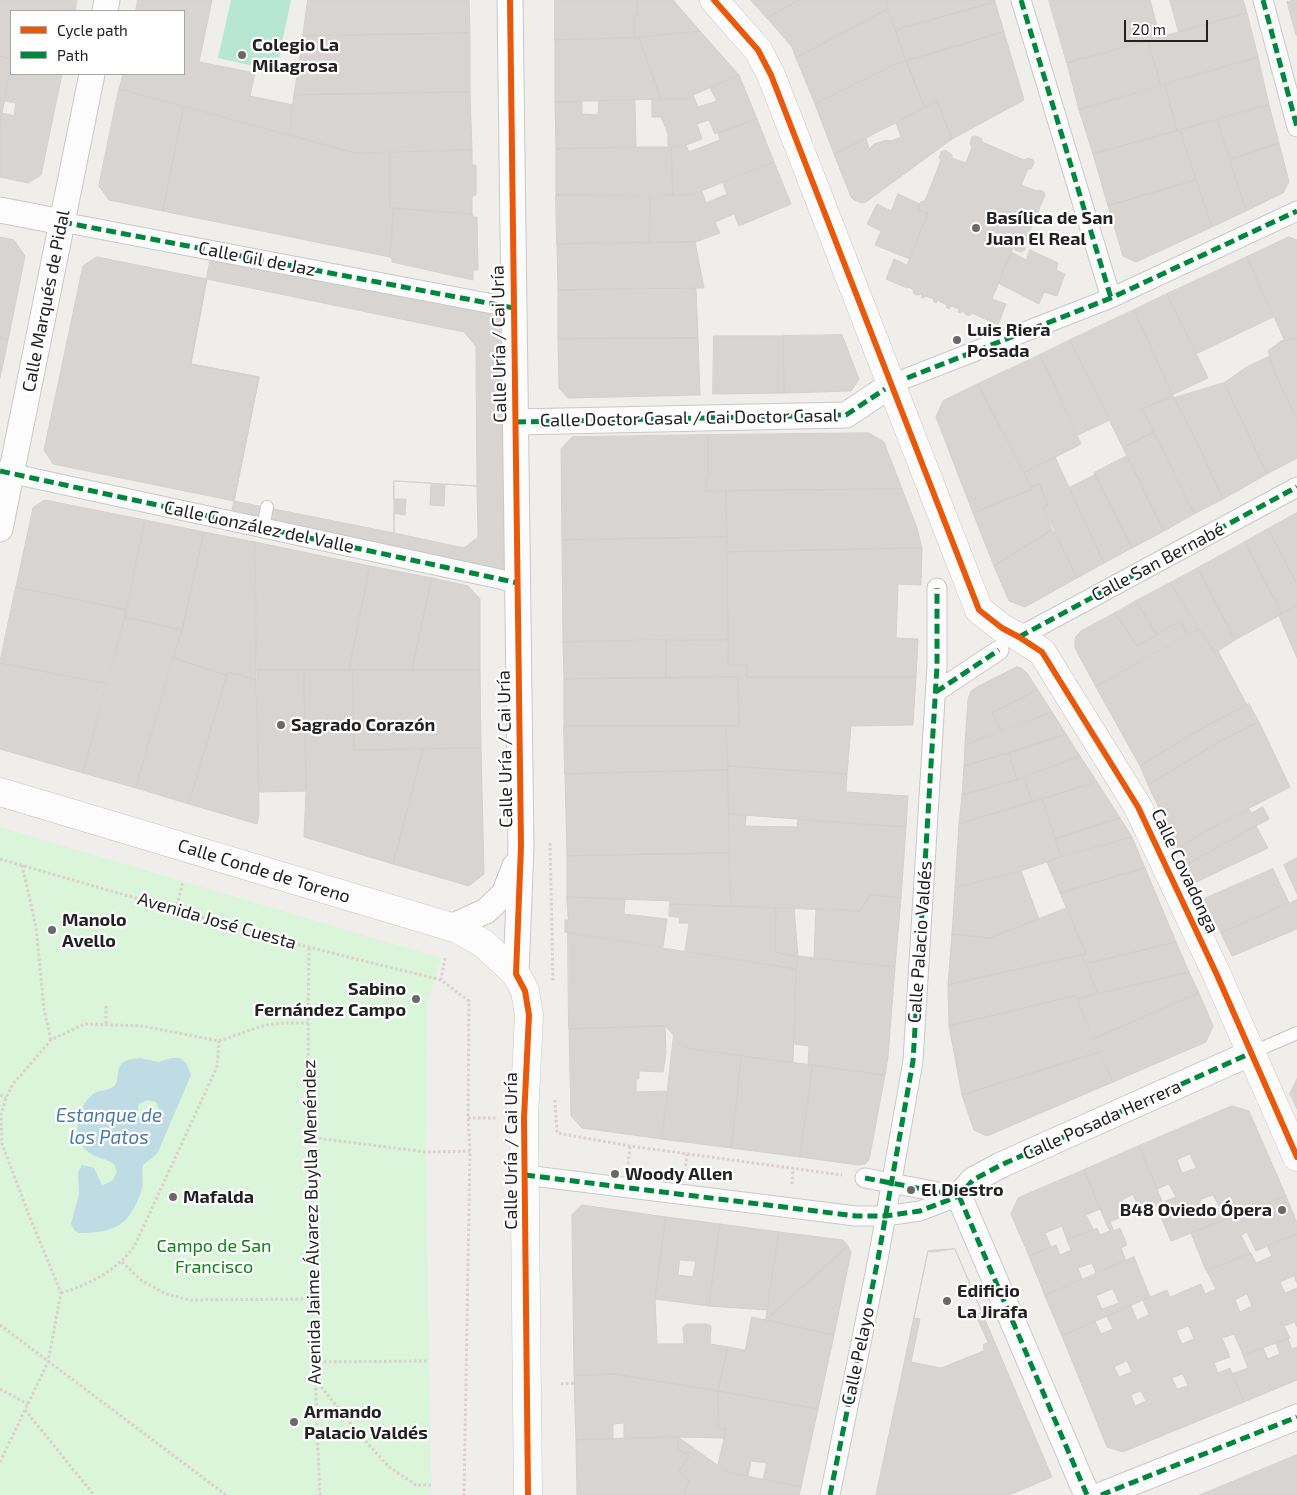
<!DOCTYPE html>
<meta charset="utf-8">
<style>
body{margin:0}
#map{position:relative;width:1297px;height:1495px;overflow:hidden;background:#f0eeeb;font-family:"Exo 2",sans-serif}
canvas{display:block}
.legend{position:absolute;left:10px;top:10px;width:175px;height:65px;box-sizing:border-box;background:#fff;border:1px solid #a7a7a7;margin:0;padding:6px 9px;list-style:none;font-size:15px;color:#222}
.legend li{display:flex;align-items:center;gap:10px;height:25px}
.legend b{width:25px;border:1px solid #a7a7a7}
.scale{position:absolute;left:1124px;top:20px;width:84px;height:22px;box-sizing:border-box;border:2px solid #222;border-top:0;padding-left:6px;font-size:15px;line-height:18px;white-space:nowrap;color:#222;-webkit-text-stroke:4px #fff;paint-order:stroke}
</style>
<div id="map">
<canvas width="1297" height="1495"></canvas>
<ul class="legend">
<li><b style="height:6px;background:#e8590c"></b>Cycle path</li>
<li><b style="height:6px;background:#00873e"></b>Path</li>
</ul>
<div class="scale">20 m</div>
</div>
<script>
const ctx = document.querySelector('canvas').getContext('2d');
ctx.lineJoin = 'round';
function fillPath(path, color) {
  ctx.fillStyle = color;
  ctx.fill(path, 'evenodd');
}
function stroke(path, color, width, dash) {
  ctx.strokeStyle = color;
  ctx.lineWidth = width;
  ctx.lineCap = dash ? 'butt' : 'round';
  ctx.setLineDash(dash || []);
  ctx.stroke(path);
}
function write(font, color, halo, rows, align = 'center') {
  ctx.font = font + ' "Exo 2",sans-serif';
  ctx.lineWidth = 4.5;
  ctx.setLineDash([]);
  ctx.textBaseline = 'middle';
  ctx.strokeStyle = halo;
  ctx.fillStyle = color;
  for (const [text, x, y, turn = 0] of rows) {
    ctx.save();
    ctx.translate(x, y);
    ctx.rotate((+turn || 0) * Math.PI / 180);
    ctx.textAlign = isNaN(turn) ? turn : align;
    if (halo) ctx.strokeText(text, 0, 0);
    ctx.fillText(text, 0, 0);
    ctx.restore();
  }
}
fillPath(new Path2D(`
 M0 827 441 958 427 1005 426 1152 431 1495H0Z`), '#daf5da');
fillPath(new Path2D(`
 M231 0H291L276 71 218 58Z`), '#b7e6d2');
fillPath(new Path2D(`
 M140 1058 158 1062 171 1058H180L186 1063 191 1075 158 1152 153 1157 143 1165C141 1173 144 1181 142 1189 130 1225 116 1233 79 1233L75 1231 71 1224 79 1194 78 1172 82 1165 94 1168 102 1185 112 1181 117 1172 114 1164C106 1158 94 1158 87 1151 71 1137 77 1108 92 1095 98 1089 106 1092 113 1087 122 1081 113 1068 125 1061 129 1059 135 1059 140 1058ZM147 1100 156 1102 160 1111 157 1119 149 1123 141 1121 137 1113 139 1104Z`), '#bfdbe3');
const building = new Path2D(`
 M0 0H77L75 11H11V59L0 56Z
 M138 0H212L199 62 255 73 250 96 293 105 289 135 119 89 123 74H184V11H136Z
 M308 0H469L470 33 303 36Z
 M555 0H637V15H634V38L555 40Z
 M637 0H673L700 31 634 38V15H637Z
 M751 0H799L767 18Z
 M799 0H886L888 9 796 58 792 47 767 18Z
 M886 0H995V2L902 28 896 32Z
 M1049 0H1150L1160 38 1067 63Z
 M1170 0H1243L1247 13 1179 32Z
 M1297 0V35H1296L1287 2Z
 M995 2 1004 32 906 61 896 32 902 28Z
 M888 9 906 61 898 63 815 104 796 58Z
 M1247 13 1258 57 1161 86 1148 41Z
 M700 31 739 75 684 99H661L639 38Z
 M1004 32 1024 100 952 139 937 101 925 108 906 61Z
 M470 33V92L294 95 303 36Z
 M639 38 661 99 555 102V40Z
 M1148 41 1161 86 1079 110 1067 63Z
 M0 56 11 59V67L0 124Z
 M1258 57 1269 105 1177 131 1165 84Z
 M906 61 925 108 834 154 815 104 898 63Z
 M10 73 22 76 23 74H62L41 175 28 183 0 177V124L2 113 14 116 16 103 5 101Z
 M739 75 757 119 715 134 709 120 697 124 702 139 681 147 668 146V134L661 117H652V100L684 99 693 95 698 107 717 101 710 88Z
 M1165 84 1177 131 1093 154 1079 110Z
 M119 89 184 106 163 211 109 200 99 186Z
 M470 92 472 150 355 153 289 135 294 95Z
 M635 100 636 147 556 149 555 102H582V114L598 115 599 101Z
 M937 101 952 139 866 202 862 203 854 200 851 197 834 154 866 138 869 149 874 144 886 140 891 141 901 137 896 123Z
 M1269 105 1279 143 1230 160 1217 119Z
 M184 106 355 153H390V208H394L390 257 163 211Z
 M757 119 774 162 691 195H673L671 147 686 145 689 152 720 140 718 133Z
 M1217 120 1246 211 1212 227 1180 130Z
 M1180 130 1196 180 1108 206 1093 154Z
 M976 136 982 139V142L1024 160 1028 158 1033 160 1034 163 1031 169H1028L1021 185 1037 191 1039 190 1044 192 1045 195 1025 243V250L1021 252 1015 250 1014 245 992 299 1006 304 998 325 972 313 969 316 965 314 963 311 961 313 958 312 959 309 951 306 949 309 946 307 947 305 937 300 936 303 933 301 934 299 925 296 924 298 921 297 922 294 918 295 914 294 913 289 908 287 907 288 886 279 894 259 907 265 928 212 926 213 920 211 918 208 921 202 925 201 941 160 939 158 941 152 945 150 952 155V158L966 163 972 147 970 144 972 137Z
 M1279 143 1289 182 1283 193 1246 211 1230 160Z
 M636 147H671L673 195H556V149Z
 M472 150V165H476V195L472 196V214L390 208V153Z
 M774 162 791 204 739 226 734 214 715 222 720 233 695 242 649 243 650 196 691 195 702 191 706 203 727 194 723 183Z
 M1196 180 1212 227 1136 262 1123 256 1108 206Z
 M898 194 920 204 918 208 920 211 926 213 928 212 910 259 875 245 881 231 867 224 877 204 891 211Z
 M556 195 650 196 649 243 557 244Z
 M394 208 472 214 473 217H477L478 270H473V280L392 262V258L390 257Z
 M0 237 14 240 25 256 8 340 0 338Z
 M1289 237 1297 240V338L1285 341 1247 257Z
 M695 242 704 288 558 290 557 244Z
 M1030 250 1058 263 1056 270 1065 274 1057 296 1044 292 1039 304 998 283 1011 252 1026 260Z
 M212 251 514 308 518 583 230 520 259 377 191 364Z
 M97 257 207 279 191 364 259 377 234 501 53 464 44 450 83 266Z
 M1247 257 1273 317 1196 354 1167 294Z
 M207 279 464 332 476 346 477 486 394 481V533L234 501 259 377 191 364Z
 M696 289 698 338 558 339V290Z
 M1167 294 1208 378 1172 395 1134 310Z
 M1134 310 1173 396 1142 409 1154 432 1123 448 1070 340Z
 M842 335 859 379 851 391 784 393 783 336Z
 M714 336H783L784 393 713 394Z
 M0 338 8 340 0 378Z
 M698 338 700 395 568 398 559 388 558 339Z
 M1297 338V419L1277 378 1268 351 1281 341Z
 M1070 340 1110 420 1078 435 1040 355Z
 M1040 355 1081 444 1024 473 978 384Z
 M1270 356 1277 378 1297 419V458L1267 474 1224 383 1245 368Z
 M1224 383 1267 474 1223 499 1195 438 1174 398Z
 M978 384 1032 489 973 513 936 417 943 401Z
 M1173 396 1195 438 1223 499 1194 514 1142 409Z
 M1154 432 1194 514 1164 531 1123 448Z
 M869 433 884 442 902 489 706 491V478H708V435Z
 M708 435V478H706V491H726L727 537 562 540 561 449 572 437Z
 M1127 456 1164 531 1132 548 1094 473Z
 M1055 457 1104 563 1077 578 1043 507 1048 505 1040 484 1031 487 1024 473Z
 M1095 475 1132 548 1104 563 1069 488Z
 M394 481 431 483 430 505 444 506 445 484 477 486 478 537 464 548 394 533V513L405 515 406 499H394Z
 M1040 484 1048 505 1043 507 1052 530 994 566 973 513 1032 489 1031 487Z
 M902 489 917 528 922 548 727 552 726 491Z
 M45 500 145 520 127 610 16 587 33 508Z
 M1297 513V584L1268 529Z
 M145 520 204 532 182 630 125 617Z
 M1268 529 1297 584V605L1282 614 1245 542Z
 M1052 530 1057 536 1077 578 1025 607 1009 601 994 566Z
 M204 532 255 542 257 680 228 672 227 675 173 658 182 630Z
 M727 537 728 640 563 642 562 540Z
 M255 542 370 566 349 670H256Z
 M1245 542 1282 614 1235 640 1198 568Z
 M922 548 921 585 898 584 897 613 896 638 918 639 916 677H747V665H728L727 552Z
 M370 566 432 578 412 670H349Z
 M1198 568 1235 640 1215 653 1170 583Z
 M432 578 468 586 480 599V670H412Z
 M1170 583 1199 629 1187 635 1180 621 1157 635 1136 601Z
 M16 587 127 610 108 684 0 663Z
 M1136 601 1157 635 1137 646 1115 613Z
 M1297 605V658L1279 616Z
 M1115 613 1137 646 1180 621 1187 635 1096 687 1075 648V638L1081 631Z
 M125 617 182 630 136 788 83 773Z
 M1199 629 1215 653 1218 651 1247 705 1195 732 1140 766 1096 687Z
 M666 640V678L564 679 563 642Z
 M666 640H728V665H747V677H916L913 725 851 726 847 774 728 766 726 726H739L738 677 666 678Z
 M173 658 227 675 189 804 136 788Z
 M0 663 108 684 83 773 0 749Z
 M1017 667 1021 668 1027 673 1038 690 992 713 1002 732 965 745 968 699 971 691 977 687Z
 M256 670H304L306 791 259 792Z
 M304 670H353L354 750 423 749 393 864 304 837 306 791Z
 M353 670H480L481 748 354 750Z
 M228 672 257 680 259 814 257 824 189 804Z
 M738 677 739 726H564V679Z
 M1038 690 1052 712 1002 732 992 713Z
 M1249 704 1259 722 1222 740 1148 785 1140 766 1195 732Z
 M1052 712 1066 734 1009 753 964 766 965 745Z
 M1259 722 1290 787 1213 827 1178 848 1148 785 1222 740Z
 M564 726H726L728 770 565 774Z
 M1066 734 1080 756 1017 780 1009 753Z
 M481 748 484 874 469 886 393 864 423 749Z
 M1009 753 1017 780 962 795 964 766Z
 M1080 756 1097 782 1032 802 1024 778Z
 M728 766 847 774 846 792 908 796 906 827 729 814Z
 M728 770 729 853 567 856 565 774Z
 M1024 778 1032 802 959 824 962 795Z
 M1097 782 1120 818 1055 839 1042 799Z
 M1042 799 1061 857 1015 873 955 888 959 824Z
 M1263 807 1269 819 1186 865 1178 848 1213 827 1249 809 1251 813Z
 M729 814 746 816 745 826 797 827 798 820 906 827 901 898 871 895 859 911 731 906Z
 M1120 818 1132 837 1061 857 1055 839Z
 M1256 826 1268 848 1194 883 1186 865Z
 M1132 837 1145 868 1060 893 1047 862Z
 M729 853 731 906 670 904V901L567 897V856Z
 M1297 858V894L1284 865Z
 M1145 868 1176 942 1086 964 1082 955 1086 954 1060 893Z
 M1273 869 1289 903 1221 933 1204 899Z
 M1021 871 1039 919 989 938 952 934 955 888Z
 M871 895 901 898 895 967 814 958 816 908 859 911Z
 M567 897 625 899 624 914 667 919 663 947 565 932V920H568Z
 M1297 900V929L1232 956 1221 933Z
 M670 904 776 908 775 952 798 957 796 969 685 951 689 923H679L680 918 669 916Z
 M776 908H794L798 957 775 952Z
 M1067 908 1086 954 948 985 952 934 989 938Z
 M568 933 796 969 793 1063 686 1048 665 1026 569 1029Z
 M1176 942 1189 972 1098 994 1086 964Z
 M1082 955 1098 994 1077 999 1075 996 949 1026 948 985Z
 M798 956 895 967 888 1057 885 1075 808 1065 809 1046 794 1044 796 969Z
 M1189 972 1199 993 1093 1039 1077 999Z
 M1199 993 1213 1026 1206 1042 1113 1082 1093 1039Z
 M1075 996 1100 1052 962 1095 949 1026Z
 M665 1026 666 1052 663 1072 639 1071V1079H636V1092L668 1091 662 1139 582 1128 571 1116 569 1029Z
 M674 1034 686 1048 742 1056 731 1148 662 1139Z
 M1100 1052 1113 1082 987 1136 974 1130 962 1095Z
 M742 1056 813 1065 800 1157 731 1148Z
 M813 1065 885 1075 869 1160 865 1164 858 1165 800 1157Z
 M1297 1079V1109L1290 1094Z
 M1232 1106 1249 1111 1286 1196 1171 1241 1156 1205 1176 1197 1169 1184 1157 1189 1139 1146ZM1190 1154 1196 1168 1182 1173 1177 1160ZM1213 1195 1220 1208 1206 1214 1200 1200Z
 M1139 1146 1162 1201 1139 1210 1133 1194 1122 1200 1129 1214 1106 1223 1084 1170Z
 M1084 1170 1100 1209 1086 1215 1093 1229 1067 1240 1062 1226 1045 1233 1051 1247 1029 1256 1011 1214 1018 1198Z
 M1286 1196 1297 1223V1234L1256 1251 1247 1232 1241 1235 1250 1253 1206 1271 1191 1233Z
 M582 1205 666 1217 655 1299 657 1344H684L683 1327 687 1324H707L711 1326 710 1344 728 1347 718 1391 615 1374 574 1376 572 1215Z
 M666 1217 720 1224 709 1306 655 1299ZM680 1260 696 1261 693 1277 678 1275Z
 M1110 1222 1114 1231 1120 1228 1127 1245 1121 1248 1126 1261 1096 1273 1092 1263 1078 1268 1082 1279 1045 1296 1029 1256 1056 1245 1060 1255 1071 1250 1067 1240 1097 1228 1100 1235 1110 1231 1106 1223Z
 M720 1224 779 1232 767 1310 709 1306Z
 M779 1232 843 1240 848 1246 766 1320Z
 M1297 1234V1283L1294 1276 1280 1282 1285 1293 1297 1288V1327L1295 1322 1284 1326 1290 1338 1243 1355 1234 1334 1222 1338 1230 1357 1214 1363 1218 1373 1230 1368 1244 1402 1123 1452 1107 1447 1062 1336 1095 1321 1101 1334 1113 1329 1107 1316 1131 1306 1137 1320 1149 1315 1143 1300 1167 1290 1170 1297 1201 1284 1205 1294 1216 1289 1207 1271 1251 1253 1256 1263 1272 1256 1267 1246ZM1247 1294 1252 1306 1240 1312 1235 1300ZM1189 1326 1194 1339 1182 1344 1176 1331ZM1127 1361 1132 1372 1119 1377 1114 1367ZM1183 1374 1188 1386 1177 1389 1172 1378ZM1141 1391 1146 1401 1135 1406 1131 1395Z
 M848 1246 851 1252 834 1335 766 1320Z
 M955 1249 1052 1477 1009 1495H876L928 1251 932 1252Z
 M955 1249 982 1312 976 1316 988 1342 983 1345 984 1351 941 1368 911 1362 920 1319 914 1318 928 1251Z
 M1134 1257 1150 1297 1062 1336 1045 1296ZM1113 1289 1119 1303 1102 1309 1096 1296Z
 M752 1317 834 1335 818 1409 718 1391 728 1347 745 1350Z
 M1288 1339 1292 1349 1297 1347V1380L1244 1402 1232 1374 1248 1368 1243 1355 1263 1348 1268 1359 1280 1354 1276 1343Z
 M615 1374 718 1391 719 1428 726 1429 724 1438 678 1437 624 1439V1423L613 1424V1439L576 1440 574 1376Z
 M718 1391 818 1409 801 1487 763 1479 767 1463 751 1461 748 1476 727 1472 718 1465 726 1429 719 1428Z
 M678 1437 727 1472 801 1487 799 1495H684L689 1480 679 1471 689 1456 678 1449Z
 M678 1437V1449L689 1456 679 1471 689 1480 684 1495H577L576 1440Z
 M1297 1455V1495H1200Z`);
fillPath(building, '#d7d4d2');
stroke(building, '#d3d0cc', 1);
const service = new Path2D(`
 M263 528 267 507
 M1251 1053 1297 1033`);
const pedestrian = new Path2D(`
 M1021 0 1111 298
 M1263 0 1297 127
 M62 222 514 308
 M907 378 1111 298 1297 211
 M0 471 518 583
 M1019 637 1297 487
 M936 692 999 650
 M525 1175 856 1216H885L920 1211 959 1196
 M865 1178 959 1196
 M830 1495 878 1259 913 1061 937 666V588`);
const minor = new Path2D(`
 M510 0 521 846 516 974
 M105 11 107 0
 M0 210 62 222
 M516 422 846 415 885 389
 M0 529 92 74
 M451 927 486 911 504 894 515 866
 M1087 1495 959 1196 973 1180 1001 1165 1251 1053
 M1101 1495 1297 1417`);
const tertiary = new Path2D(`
 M714 0 758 50 771 75 979 610 1002 628 1019 637 1042 652 1138 807 1217 975 1297 1157
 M0 792 458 929 484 944 516 974 525 991 529 1015 524 1118 528 1495`);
stroke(service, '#c9c8c7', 14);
stroke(pedestrian, '#c9c8c7', 21);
stroke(minor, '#c9c8c7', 27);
stroke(tertiary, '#c9c8c7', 29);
stroke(new Path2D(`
 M550 843 553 981
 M0 859 284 941 441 980
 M22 865 36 927 44 1009 51 1040
 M176 910 183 881
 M309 948C306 1130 312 1313 320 1495
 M445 958 441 980 469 1001 468 1118 470 1151 464 1495
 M106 1006V1025
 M0 1095 6 1098
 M555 1100 557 1133 630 1146 842 1175
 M468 1118H498
 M309 1137 426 1152 470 1151
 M628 1164 630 1146
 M685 1171 687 1154
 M792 1184 793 1168
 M122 1262 141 1280 166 1294 190 1300 312 1299
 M61 1293C92 1283 114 1272 134 1247L217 1067 219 1041
 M0 1325 226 1495
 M314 1362 428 1361
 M315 1379 360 1435 389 1467 416 1485H431
 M561 1384 574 1383
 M0 1389 28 1404
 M25 1410 94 1495
 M0 1462 48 1362 61 1293 29 1215 2 1144 1 1115 6 1098 13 1084 51 1040 84 1024 142 1026 219 1041 265 1025 284 1023H308`), '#dccecd', 3, [2.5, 2.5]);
stroke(service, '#fdfcfc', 12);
stroke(pedestrian, '#fdfcfc', 19);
stroke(minor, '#fdfcfc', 25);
stroke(tertiary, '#fdfcfc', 28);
stroke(new Path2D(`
 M1021 0 1111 298
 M1263 0 1297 127
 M62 222 514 308
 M907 378 1111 298 1297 211
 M516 422 846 415 885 389
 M0 471 518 583
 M1019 637 1297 487
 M936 692 999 650
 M525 1175 856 1216H885L920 1211 959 1196 973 1180 1001 1165 1251 1053
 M865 1178 959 1196
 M959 1196 1087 1495
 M830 1495 878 1259 913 1061 937 666V588
 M1101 1495 1297 1417`), '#00873e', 5, [10, 5]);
stroke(new Path2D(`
 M510 0 521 846 516 974 525 991 529 1015 524 1118 528 1495
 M714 0 758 50 771 75 979 610 1002 628 1019 637 1042 652 1138 807 1217 975 1297 1157`), '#e8590c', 6);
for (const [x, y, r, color] of [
 [242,55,5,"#6a6968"],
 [976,228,5,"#6a6968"],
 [957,340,5,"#6a6968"],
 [281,725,5,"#6a6968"],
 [52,930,5,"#6a6968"],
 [416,999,5,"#6a6968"],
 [615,1174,5,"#6a6968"],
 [911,1190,5,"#6a6968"],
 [173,1197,5,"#6a6968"],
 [1282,1210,5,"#6a6968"],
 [947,1301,5,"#6a6968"],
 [294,1422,5,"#6a6968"]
]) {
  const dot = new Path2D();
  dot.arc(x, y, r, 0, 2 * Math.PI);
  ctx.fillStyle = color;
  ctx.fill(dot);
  stroke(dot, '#fff', 2);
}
write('bold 18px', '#222', '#fff', [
 ["Colegio La",252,45],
 ["Milagrosa",252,66],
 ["Basílica de San",986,218],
 ["Juan El Real",986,239],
 ["Luis Riera",967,330],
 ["Posada",967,351],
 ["Sagrado Corazón",291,725],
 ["Manolo",62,920],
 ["Avello",62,941],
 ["Sabino",406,989,"right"],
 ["Fernández Campo",406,1010,"right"],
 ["Woody Allen",625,1174],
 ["El Diestro",921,1190],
 ["Mafalda",183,1197],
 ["B48 Oviedo Ópera",1272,1210,"right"],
 ["Edificio",957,1291],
 ["La Jirafa",957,1312],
 ["Armando",304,1412],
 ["Palacio Valdés",304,1433]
], 'left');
write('18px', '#222', '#fff', [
 ["Calle Gil de Jaz",257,259,11],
 ["Calle Marqués de Pidal",46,301,-79],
 ["Calle Uría / Cai Uría",499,344,-91],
 ["Calle Doctor Casal / Cai Doctor Casal",689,418,-1],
 ["Calle González del Valle",259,527,12],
 ["Calle San Bernabé",1158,562,-28],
 ["Calle Uría / Cai Uría",505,749,-91],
 ["Calle Conde de Toreno",264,871,17],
 ["Calle Covadonga",1185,871,65],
 ["Avenida José Cuesta",217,921,16],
 ["Calle Palacio Valdés",920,942,-86],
 ["Calle Posada Herrera",1102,1120,-24],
 ["Calle Uría / Cai Uría",511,1151,-90],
 ["Avenida Jaime Álvarez Buylla Menéndez",312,1222,-91],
 ["Calle Pelayo",858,1356,-78]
]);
write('18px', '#0c8416', '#fff', [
 ["Campo de San",214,1246],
 ["Francisco",214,1267]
]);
write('italic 19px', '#4a7aab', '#fff', [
 ["Estanque de",109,1116],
 ["los Patos",109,1138]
]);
</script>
